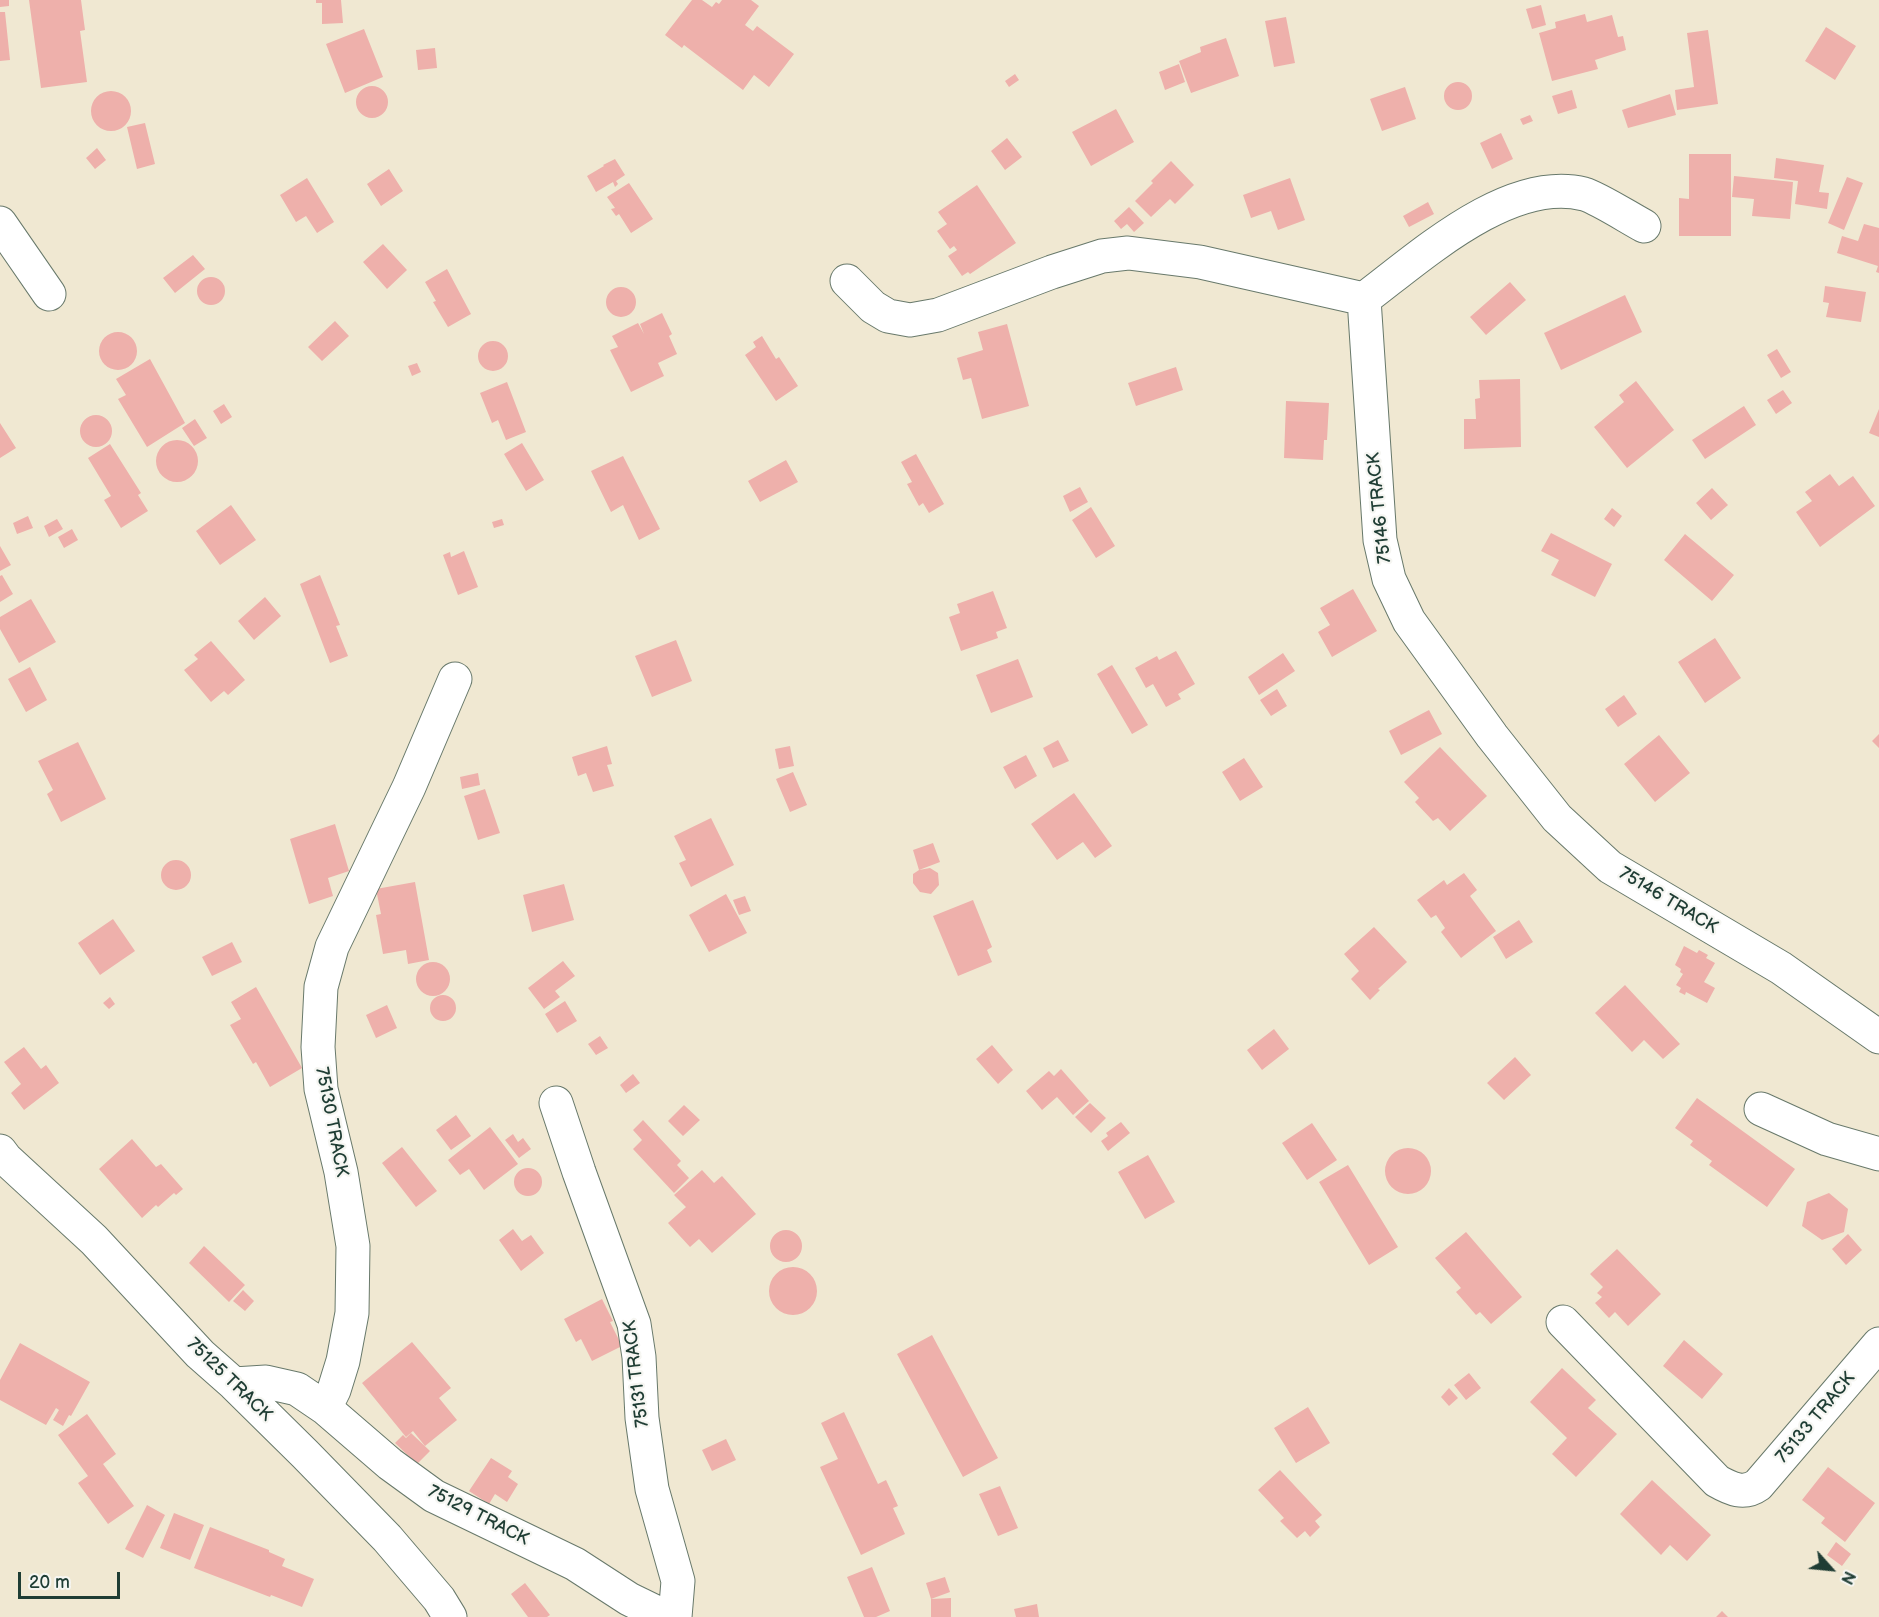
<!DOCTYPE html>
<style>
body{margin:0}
#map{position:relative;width:1879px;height:1617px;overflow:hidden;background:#f0e8d2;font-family:"Balsamiq Sans",sans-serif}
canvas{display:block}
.north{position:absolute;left:1801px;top:1539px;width:60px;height:60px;-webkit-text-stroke:4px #f6f6f2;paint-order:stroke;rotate:117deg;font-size:16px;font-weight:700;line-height:24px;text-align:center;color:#1f3d34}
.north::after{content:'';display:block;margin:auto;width:21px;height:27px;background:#1f3d34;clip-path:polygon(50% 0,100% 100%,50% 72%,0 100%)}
.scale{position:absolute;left:18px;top:1572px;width:102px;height:27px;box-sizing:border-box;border:3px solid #1f3d34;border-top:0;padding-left:8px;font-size:18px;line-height:21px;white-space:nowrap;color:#1f3d34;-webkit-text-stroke:4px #f6f6f2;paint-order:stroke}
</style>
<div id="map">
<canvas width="1879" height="1617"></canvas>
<div class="north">N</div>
<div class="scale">20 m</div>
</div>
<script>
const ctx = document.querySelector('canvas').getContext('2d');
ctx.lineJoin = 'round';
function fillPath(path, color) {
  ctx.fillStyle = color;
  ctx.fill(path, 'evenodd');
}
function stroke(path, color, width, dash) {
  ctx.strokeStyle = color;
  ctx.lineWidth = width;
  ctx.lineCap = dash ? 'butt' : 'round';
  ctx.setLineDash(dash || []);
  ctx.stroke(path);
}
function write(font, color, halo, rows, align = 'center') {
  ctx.font = font + ' "Balsamiq Sans",sans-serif';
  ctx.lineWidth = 4.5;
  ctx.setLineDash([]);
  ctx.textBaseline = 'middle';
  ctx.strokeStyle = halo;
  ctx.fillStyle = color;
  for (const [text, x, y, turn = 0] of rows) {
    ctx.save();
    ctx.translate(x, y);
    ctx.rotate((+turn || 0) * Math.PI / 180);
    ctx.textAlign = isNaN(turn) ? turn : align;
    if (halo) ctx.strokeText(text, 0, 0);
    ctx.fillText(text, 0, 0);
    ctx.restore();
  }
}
fillPath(new Path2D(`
 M0 0H9V6L0 7Z
 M29 0H81L85 30 80 31 87 82 41 88Z
 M316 0H341L343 23 322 24V3H316Z
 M692 0H702L712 7 716 2 719 4 722 0H751L759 6 745 25 753 31 757 26 794 54 769 87 754 75 743 90 684 45 682 48 665 35Z
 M1541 5 1546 25 1532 29 1526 9Z
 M0 12H5L10 60 0 61Z
 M1585 14 1587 22 1612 15 1618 37 1623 36 1626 50 1595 60 1598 69 1552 81 1539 33 1556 28 1555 22Z
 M1286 17 1295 63 1274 67 1265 21Z
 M1826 27 1856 46 1835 80 1805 61Z
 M364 29 383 77 345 93 326 44Z
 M1708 30 1718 104 1677 110 1675 90 1694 87 1687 33Z
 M1226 38 1239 76 1191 93 1179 61 1201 52 1200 47Z
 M435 48 437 68 418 70 416 50Z
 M1179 64 1185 82 1165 90 1159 72Z
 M1015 74 1019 80 1009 87 1005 81Z
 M1444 96a14 14 0 1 1 28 0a14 14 0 1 1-28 0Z
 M356 102a16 16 0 1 1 32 0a16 16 0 1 1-32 0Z
 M1405 87 1416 119 1382 131 1370 99Z
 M1572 90 1577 108 1558 114 1552 96Z
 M91 111a20 20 0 1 1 40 0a20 20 0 1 1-40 0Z
 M1670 94 1676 115 1628 128 1622 110Z
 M1116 109 1134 142 1091 166 1072 132Z
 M1530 115 1533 121 1523 125 1520 119Z
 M145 123 155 164 137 169 127 127Z
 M1501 133 1513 159 1492 169 1480 143Z
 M1007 138 1022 157 1005 170 991 151Z
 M97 148 106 160 95 169 86 158Z
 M1689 154H1731V236H1679V198L1689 199Z
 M1776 158 1824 165 1819 192 1829 193 1827 209 1795 204 1798 181 1774 178Z
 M615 159 625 175 616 181 618 184 615 187 613 182 596 192 587 176 604 166 603 165Z
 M1171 161 1194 185 1175 204 1170 199 1151 217 1135 201 1153 183 1151 181Z
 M389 169 403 191 381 206 367 184Z
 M1734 176 1793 182 1790 219 1752 216 1754 199 1732 197Z
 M1847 177 1863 183 1844 230 1828 223Z
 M307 178 334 222 317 233 306 216 296 222 280 195Z
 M1290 178 1305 220 1278 230 1271 211 1251 218 1243 195Z
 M629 183 653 219 631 233 619 214 616 216 611 209 615 208 607 197Z
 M977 185 1016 243 970 274 968 272 962 276 948 256 957 250 954 246 950 249 937 231 947 224 938 212Z
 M1428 202 1434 214 1409 227 1403 216Z
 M1129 207 1144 223 1134 232 1127 224 1121 229 1114 221Z
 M1864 224 1879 228V273L1876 272 1878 266 1837 253 1842 236 1858 241Z
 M383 244 407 270 387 289 363 262Z
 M193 255 205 269 175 293 163 278Z
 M447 269 471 314 448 327 433 302 436 301 425 282Z
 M197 291a14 14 0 1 1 28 0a14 14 0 1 1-28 0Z
 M1510 282 1526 300 1486 335 1470 317Z
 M1825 286 1866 292 1861 322 1826 317 1829 303 1823 302Z
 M606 302a15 15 0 1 1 30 0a15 15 0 1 1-30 0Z
 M1625 295 1642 332 1561 370 1544 333Z
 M662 313 672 334 669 336 677 354 658 363 664 376 631 392 610 350 618 347 612 336 638 323 644 334 640 324Z
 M335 321 349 336 322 361 308 347Z
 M1007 324 1029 406 982 419 971 378 963 380 957 358 983 350 978 332Z
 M99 351a19 19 0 1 1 38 0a19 19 0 1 1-38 0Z
 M762 336 776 359 779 357 798 386 776 401 745 355 756 347 753 342Z
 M478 356a15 15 0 1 1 30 0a15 15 0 1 1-30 0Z
 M1777 349 1791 372 1781 378 1767 355Z
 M150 359 185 423 147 447 118 399 126 395 116 379Z
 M417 363 421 372 412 376 408 366Z
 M1176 367 1183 390 1136 406 1128 383Z
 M1520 379 1521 447 1464 449V419H1476L1475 399 1480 398 1479 380Z
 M1636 381 1674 430 1627 468 1594 427 1624 402 1619 395Z
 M507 382 526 432 506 440 498 420 492 423 480 393Z
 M1783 390 1792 403 1776 414 1767 400Z
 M1286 401 1329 403 1327 440H1324L1323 460 1284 458Z
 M224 404 232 417 221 424 213 411Z
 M1744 406 1756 425 1705 459 1692 440Z
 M1879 409V437L1869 433Z
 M80 431a16 16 0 1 1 32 0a16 16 0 1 1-32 0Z
 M195 419 207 438 194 446 182 428Z
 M0 423 16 448 0 458Z
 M156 461a21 21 0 1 1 42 0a21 21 0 1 1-42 0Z
 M522 443 544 480 526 491 504 454Z
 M110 444 141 493 138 495 148 511 121 528 104 500 111 496 88 458Z
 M916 454 944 504 929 513 923 503 919 506 907 484 912 482 901 462Z
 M623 456 660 529 639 540 623 505 611 512 591 471Z
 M786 460 798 482 760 502 748 481Z
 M1830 474 1839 486 1853 476 1875 506 1820 547 1796 512 1812 501 1805 492Z
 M1080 487 1088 502 1070 512 1063 496Z
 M1712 488 1728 505 1711 520 1696 503Z
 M231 505 256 540 220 565 196 531Z
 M1091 507 1115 546 1096 558 1072 520Z
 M1612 508 1622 516 1614 527 1604 519Z
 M28 516 33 528 17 534 13 523Z
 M57 519 63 529 49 537 44 526Z
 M502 519 504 525 494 528 492 522Z
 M72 529 78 540 64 548 58 537Z
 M1551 533 1612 564 1595 597 1551 575 1559 560 1541 551Z
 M1685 534 1734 575 1712 601 1664 560Z
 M0 546 11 565 0 571Z
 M464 551 478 587 458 595 443 555 450 552 451 557Z
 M2 575 13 594 0 602V576Z
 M320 575 340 625 336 626 348 656 330 663 300 584Z
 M1353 589 1377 631 1332 657 1318 632 1330 625 1320 608Z
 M993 591 1007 628 996 632 998 638 961 651 949 617 960 613 957 604Z
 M265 597 281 616 254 640 238 621Z
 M31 599 56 642 19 663 0 629V617Z
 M1715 638 1741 678 1705 703 1678 662Z
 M676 640 692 681 652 697 635 656Z
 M211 641 245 680 228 695 224 691 211 702 184 670 198 659 194 655Z
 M1176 651 1195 684 1178 694 1181 699 1166 707 1153 684 1146 688 1135 668 1157 656 1159 660Z
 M1283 653 1295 671 1259 695 1248 677Z
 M1018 659 1033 697 991 713 976 675Z
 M1112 665 1148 725 1132 734 1097 674Z
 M30 667 47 700 26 712 8 679Z
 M1277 689 1287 706 1271 716 1260 700Z
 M1624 695 1637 714 1618 727 1605 709Z
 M1429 710 1442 734 1401 755 1389 731Z
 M1879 734V748L1872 741Z
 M1659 735 1690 773 1655 802 1624 764Z
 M1058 740 1069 761 1053 768 1043 748Z
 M78 742 106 799 61 822 47 794 53 790 38 761Z
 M607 746 612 764 607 765 614 786 593 792 586 773 578 776 572 757Z
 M790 746 794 766 779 769 775 749Z
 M1440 747 1487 796 1450 831 1438 818 1433 821 1415 802 1419 798 1404 782Z
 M1026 755 1037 776 1015 789 1003 767Z
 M1244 758 1263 787 1240 801 1222 772Z
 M793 772 807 805 790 812 776 779Z
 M478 773 480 785 462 789 460 777Z
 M485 789 500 833 478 840 464 796Z
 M1074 793 1112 846 1095 858 1083 842 1057 860 1031 824Z
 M711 818 734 865 691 887 679 863 686 860 674 836Z
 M335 824 349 871 328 878 333 896 309 904 290 839Z
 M933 843 940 862 919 870 930 868 938 873 939 885 931 894 920 892 913 883V874L919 870 913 850Z
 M161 875a15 15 0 1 1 30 0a15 15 0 1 1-30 0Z
 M1464 873 1477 890 1470 896 1496 931 1461 958 1441 932 1445 928 1436 915 1431 918 1417 900 1444 880 1447 885Z
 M415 882 429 960 408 964 406 950 383 954 376 915 381 914 376 889Z
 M564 884 574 920 532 932 523 895Z
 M726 894 747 933 709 952 689 915Z
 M745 896 751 911 739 915 733 900Z
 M973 900 992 947 987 950 992 962 958 976 933 916Z
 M113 919 135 951 100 975 78 943Z
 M1519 920 1533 942 1506 959 1493 937Z
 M1374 927 1407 962 1378 989 1380 990 1370 1000 1351 979 1359 971 1344 954Z
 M232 942 242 962 212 976 202 957Z
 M1684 946 1697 953 1699 950 1708 955 1706 958 1715 963 1704 982 1715 988 1707 1003 1686 992 1685 995 1679 992 1681 988 1676 985 1683 974 1680 972 1681 969 1675 965Z
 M563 961 575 976 555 991 560 997 544 1009 528 988Z
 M416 979a17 17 0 1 1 34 0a17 17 0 1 1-34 0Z
 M1625 985 1680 1044 1663 1059 1644 1040 1632 1052 1595 1013Z
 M256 987 302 1068 270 1087 256 1062 253 1064 230 1025 241 1019 231 1002Z
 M430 1008a13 13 0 1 1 26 0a13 13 0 1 1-26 0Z
 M110 997 115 1004 109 1009 103 1003Z
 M565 1001 577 1021 557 1033 545 1014Z
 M387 1005 397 1028 376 1038 366 1015Z
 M1274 1029 1289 1049 1262 1070 1247 1050Z
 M600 1036 608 1048 596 1055 588 1044Z
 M992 1045 1013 1070 998 1084 976 1059Z
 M24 1047 41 1069 46 1065 59 1083 24 1110 11 1093 21 1084 4 1062Z
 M1515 1057 1531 1075 1504 1100 1487 1083Z
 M1061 1069 1089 1101 1073 1115 1057 1097 1042 1110 1026 1091 1049 1071 1054 1076Z
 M633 1074 640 1083 626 1093 620 1085Z
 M1697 1098 1795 1169 1767 1207 1709 1165 1712 1161 1690 1145 1693 1141 1675 1128Z
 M1090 1103 1106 1118 1091 1133 1075 1117Z
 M684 1105 700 1120 683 1136 668 1121Z
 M456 1115 471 1136 451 1150 436 1130Z
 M643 1120 681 1161 677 1165 689 1178 674 1193 633 1149 642 1140 633 1130Z
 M1121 1122 1130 1133 1108 1151 1101 1141 1108 1136 1106 1133Z
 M1312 1123 1337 1160 1307 1180 1282 1143Z
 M490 1127 518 1164 484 1190 469 1169 460 1175 448 1160Z
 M513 1134 518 1142 523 1138 531 1149 519 1158 505 1140Z
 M132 1139 156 1167 161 1164 183 1189 176 1195 174 1193 158 1207 156 1205 142 1218 99 1169Z
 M402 1147 437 1191 416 1207 382 1163Z
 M1385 1171a23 23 0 1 1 46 0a23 23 0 1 1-46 0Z
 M1148 1155 1175 1202 1145 1219 1118 1172Z
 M1348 1165 1398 1247 1369 1265 1319 1182Z
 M514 1182a14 14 0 1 1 28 0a14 14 0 1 1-28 0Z
 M702 1170 714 1183 722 1176 756 1214 712 1253 699 1239 690 1247 668 1223 686 1207 674 1195Z
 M1829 1193 1848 1209 1844 1232 1822 1240 1802 1226 1807 1202Z
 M513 1229 522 1241 531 1235 544 1253 521 1271 499 1240Z
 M770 1246a16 16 0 1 1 32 0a16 16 0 1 1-32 0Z
 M1466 1232 1522 1297 1491 1324 1480 1312 1476 1315 1456 1292 1461 1288 1435 1258Z
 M1848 1234 1862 1250 1846 1265 1832 1249Z
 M204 1246 245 1285 229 1302 189 1263Z
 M1617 1249 1661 1294 1628 1326 1615 1312 1609 1318 1595 1303 1602 1297 1597 1293 1603 1287 1590 1274Z
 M769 1291a24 24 0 1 1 48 0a24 24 0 1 1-48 0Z
 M243 1290 254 1301 245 1311 233 1301Z
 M602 1299 613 1321 610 1322 622 1346 592 1361 581 1339 576 1342 564 1319Z
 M932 1335 998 1458 963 1477 897 1354Z
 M1684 1340 1723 1374 1702 1399 1663 1366Z
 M412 1342 451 1388 439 1398 457 1420 425 1446 413 1431 406 1437 362 1383Z
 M20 1343 90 1382 71 1416 69 1415 63 1426 53 1420 59 1410 56 1408 46 1425 0 1400V1380Z
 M1562 1368 1596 1400 1588 1408 1617 1434 1576 1477 1552 1454 1567 1438 1530 1402Z
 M1469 1373 1481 1388 1466 1400 1454 1385Z
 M1449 1388 1458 1398 1449 1406 1441 1397Z
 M1308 1407 1330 1443 1296 1463 1274 1428Z
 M844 1412 878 1484 886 1480 898 1506 893 1508 905 1534 861 1555 820 1467 838 1459 821 1423Z
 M87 1414 116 1454 103 1464 134 1506 108 1524 78 1483 88 1476 58 1435Z
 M411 1433 430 1451 417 1464 395 1443 403 1435 406 1438Z
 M726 1439 736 1460 712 1471 702 1450Z
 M491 1458 512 1471 508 1477 518 1484 507 1502 495 1494 489 1504 469 1491Z
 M1828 1467 1875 1503 1845 1542 1821 1523 1825 1518 1802 1500Z
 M1280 1470 1322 1515 1315 1521 1320 1527 1310 1537 1305 1531 1297 1538 1280 1521 1284 1518 1258 1490Z
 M1652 1480 1711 1535 1687 1561 1670 1545 1661 1555 1620 1514Z
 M1000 1486 1018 1528 998 1536 979 1494Z
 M147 1505 165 1515 143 1558 125 1549Z
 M174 1513 204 1525 190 1560 160 1548Z
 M210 1527 269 1550V1552L285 1559 282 1566 314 1579 302 1607 271 1595 270 1597 194 1568Z
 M1836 1542 1851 1554 1842 1566 1827 1555Z
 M872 1567 890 1611 876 1617H864L847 1577Z
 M945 1577 950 1592 931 1599 926 1583Z
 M525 1583 550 1615 547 1617H528L511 1594Z
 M951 1598V1617H931V1599Z
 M1037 1604 1039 1617H1016L1014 1609Z
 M1722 1611 1728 1617H1716Z`), '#eeb0ab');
const minor = new Path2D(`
 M0 223 49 294
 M847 281 873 307 888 316 910 320 938 315 1052 272 1102 256 1128 253 1200 262 1364 299 1380 540 1389 579 1409 621 1492 736 1557 818 1610 867 1781 968 1879 1037
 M1364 299C1420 257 1509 175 1584 194 1598 198 1629 218 1644 226
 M556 1103 579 1172 634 1324 639 1357 642 1418 652 1489 678 1581 675 1617
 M1761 1109 1827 1139 1879 1154
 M0 1151 6 1159 94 1240 200 1354 234 1384 305 1454 387 1538 439 1599 450 1617
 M1563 1322 1717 1481C1731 1489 1744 1495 1758 1485L1879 1344
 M234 1384 266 1382 297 1389 325 1408 390 1464 434 1496 575 1564 629 1599 666 1617
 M325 1408 334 1390 343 1361 352 1313 353 1246 341 1172 321 1089 318 1047 321 987 332 947 409 787 455 679`);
stroke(minor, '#68796b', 35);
stroke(minor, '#fff', 33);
write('18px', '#1f3d34', '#f6f6f2', [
 ["75146 TRACK",1380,508,-96],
 ["75146 TRACK",1668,901,31],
 ["75130 TRACK",331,1122,79],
 ["75131 TRACK",637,1374,-97],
 ["75125 TRACK",229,1380,44],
 ["75133 TRACK",1816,1418,-50],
 ["75129 TRACK",478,1516,27]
]);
</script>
